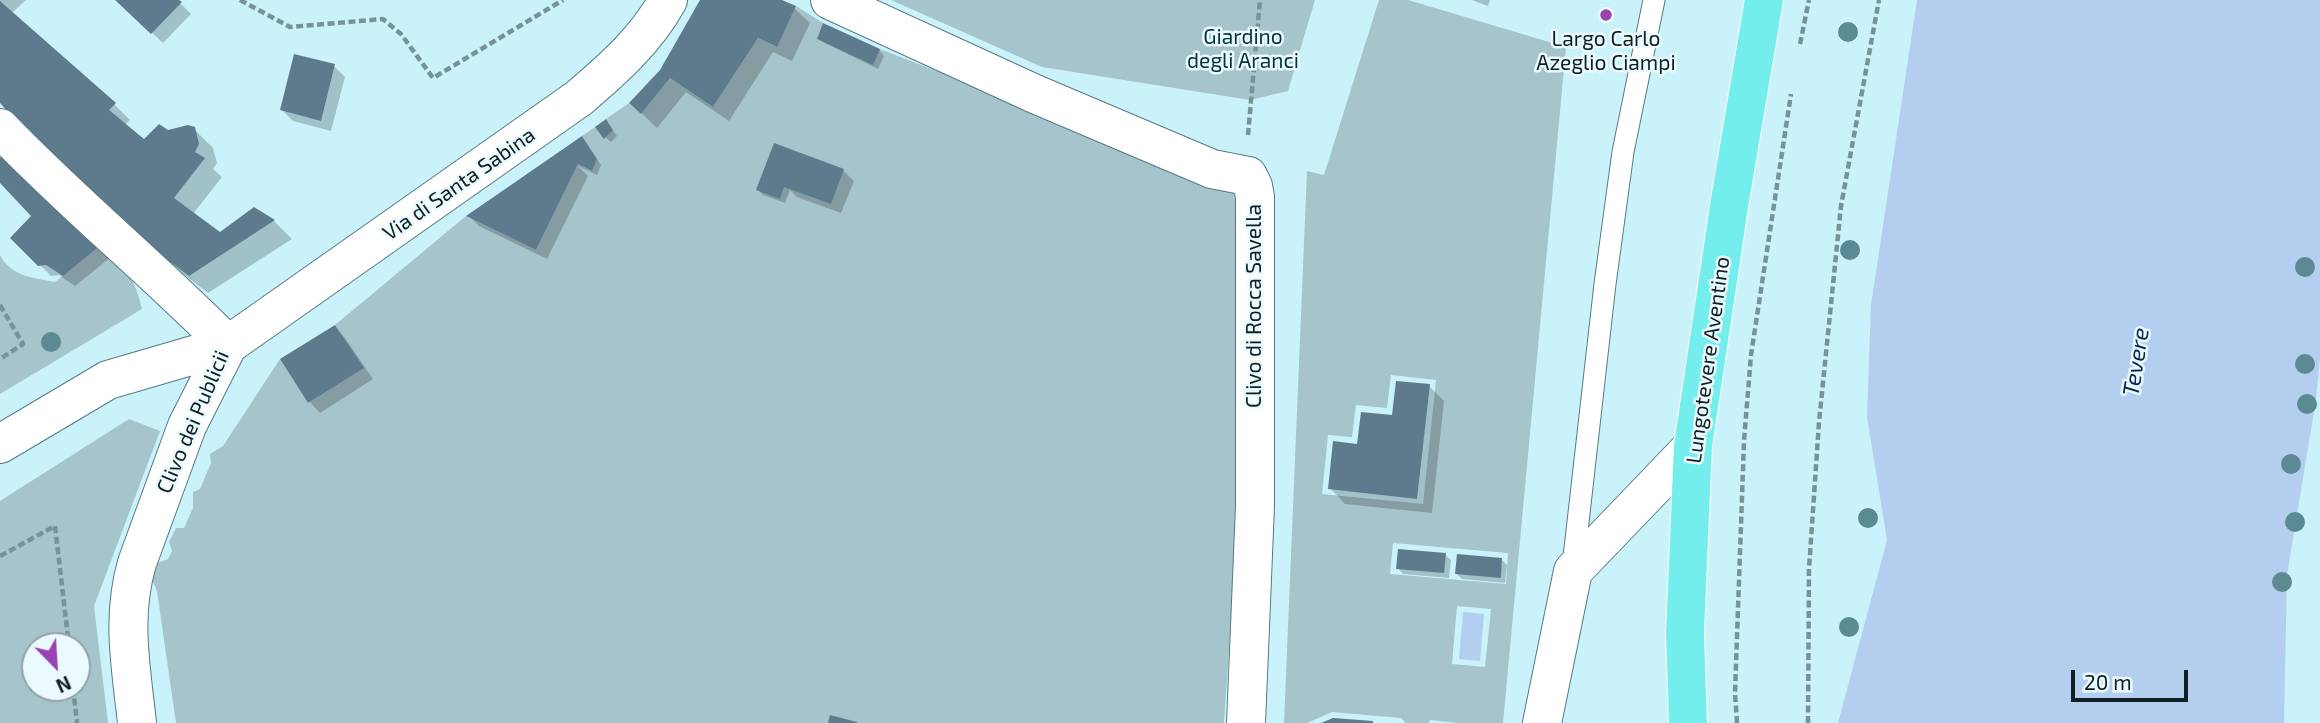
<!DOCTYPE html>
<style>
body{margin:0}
#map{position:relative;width:2320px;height:723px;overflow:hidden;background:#caf2fb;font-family:"Exo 2",sans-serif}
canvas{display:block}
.north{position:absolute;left:21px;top:632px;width:70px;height:70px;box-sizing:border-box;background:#ebfafe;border:2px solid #93a2a6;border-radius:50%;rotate:156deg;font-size:19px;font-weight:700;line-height:28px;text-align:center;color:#0f1e21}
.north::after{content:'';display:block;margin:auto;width:24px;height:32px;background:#9843b1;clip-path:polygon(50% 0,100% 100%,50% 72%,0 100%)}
.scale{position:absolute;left:2071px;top:670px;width:117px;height:32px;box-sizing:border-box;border:4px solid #0f1e21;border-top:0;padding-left:9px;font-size:21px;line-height:24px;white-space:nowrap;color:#0f1e21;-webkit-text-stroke:5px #ebfafe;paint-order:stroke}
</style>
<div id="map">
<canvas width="2320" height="723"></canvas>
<div class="north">N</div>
<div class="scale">20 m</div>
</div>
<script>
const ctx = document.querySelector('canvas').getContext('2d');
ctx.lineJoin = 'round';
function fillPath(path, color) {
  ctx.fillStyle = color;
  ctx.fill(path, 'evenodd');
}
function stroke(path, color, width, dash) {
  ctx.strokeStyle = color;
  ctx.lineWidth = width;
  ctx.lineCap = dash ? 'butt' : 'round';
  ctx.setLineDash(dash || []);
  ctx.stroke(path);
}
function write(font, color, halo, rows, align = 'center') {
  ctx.font = font + ' "Exo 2",sans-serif';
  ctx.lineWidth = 5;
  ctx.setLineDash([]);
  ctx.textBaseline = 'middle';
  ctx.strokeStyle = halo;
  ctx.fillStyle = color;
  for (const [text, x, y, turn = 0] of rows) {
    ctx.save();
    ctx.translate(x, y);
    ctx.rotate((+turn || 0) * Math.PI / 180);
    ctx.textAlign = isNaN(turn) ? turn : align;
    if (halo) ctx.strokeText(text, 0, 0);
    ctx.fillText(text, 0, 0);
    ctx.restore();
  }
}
fillPath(new Path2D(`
 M891 0H1315L1288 91 1250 100 1042 67Z
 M1379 0H1408L1566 47 1503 723H1459L1430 720 1429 723H1406L1401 718 1332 712 1307 723H1284L1307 171 1324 175ZM1391 375 1436 380 1423 504 1322 494 1328 435 1352 437 1356 405 1387 408ZM1393 543 1508 553 1506 584 1390 574ZM1457 606 1491 609 1485 667 1452 664Z
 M796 6 823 23 818 38 873 64 880 49 1240 189 1236 544 1224 723H176L157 591 152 580 153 565 168 559 172 551 169 542 176 528H184L193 508V492L200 489 211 463 210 454 223 446 280 359 308 403 363 368 335 325 466 216 536 250 578 164 591 171 597 159 582 136 595 127 605 138 613 130 606 119 629 103 641 114 670 78 713 107 758 38 776 47Z
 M101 245C126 268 134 276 142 309L0 394V255C11 276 33 278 55 282Z
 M129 419 160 431 94 606 108 723H0V501ZM35 646H77V688H35Z`), '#a6c4cb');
fillPath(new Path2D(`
 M1917 0H2320V358L2316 400 2287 575 2284 723H1838L1887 540 1867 417 1871 305Z
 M1463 612 1484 614 1480 661 1459 659Z`), '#b4cef0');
fillPath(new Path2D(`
 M0 0H26L12 13 115 105 130 120 125 125 144 141 167 132 194 129 213 148 217 163 213 169 222 177 193 214 220 234 254 209 274 221 292 239 208 293 123 228 0 100Z
 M117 0H177L191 14 163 43Z
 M702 0H778L794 8 810 23 792 61 773 52 729 121 686 92 657 128 631 103 661 71Z
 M1472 0H1490L1488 6Z
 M819 38 879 50 884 56 878 69 825 43Z
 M334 66 345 77 331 131 293 121 282 110Z
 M606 121 617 136 611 142 605 137Z
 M587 144 601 165 597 175 578 166 588 176 547 259 479 226 469 216Z
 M0 160 111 257 75 286 59 275 51 276 13 238 34 216 0 180Z
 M843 170 854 181 841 213 797 197 790 190 785 203 763 195 758 189Z
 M335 327 345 338 373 379 320 413 310 402 282 360Z
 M1429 386 1444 401 1432 513 1345 504 1330 488 1359 446Z
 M1445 555 1451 560 1449 578 1403 574 1398 568Z
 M1502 560 1507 565 1505 583 1462 579 1457 574Z`), '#0003');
fillPath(new Path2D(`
 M115 0H179L182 2 151 34Z
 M700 0H782L796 6 777 47 758 38 713 107 670 78 641 114 629 103 660 70Z
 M0 1 116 103 109 110 144 139 159 124 168 130 188 125 195 127 199 144 195 152 205 158 174 198 220 232 254 207 275 220 189 276 102 210 57 167 0 103Z
 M823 23 880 49 873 65 817 39Z
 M294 54 335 64 321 121 280 110Z
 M606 119 613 130 604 139 595 127Z
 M582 136 597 159 592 171 578 164 536 250 466 216Z
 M774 143 844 169 831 204 784 187 780 199 756 190Z
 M5 153 101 245 63 276 46 265 38 266 10 238 31 216 0 183V158Z
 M335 325 364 368 308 403 280 359Z
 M1396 381 1430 384 1417 499 1328 489 1333 441 1357 444 1361 412 1392 415Z
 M1398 549 1446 553 1444 573 1396 569Z
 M1457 554 1502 558 1501 578 1455 574Z
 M830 715 857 722V723H828Z
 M1333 718 1373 721V723H1321Z`), '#5e7b8d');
const lane = new Path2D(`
 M1573 566 1605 284 1623 152 1654 0`);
const street = new Path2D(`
 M830 0 1035 94 1212 169 1248 176 1253 186 1255 197V506L1246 723
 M0 128C73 204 154 270 228 345
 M0 444 108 380 228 345 579 98C613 69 646 40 668 0
 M137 723C131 667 121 618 137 563L187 426 228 345`);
const secondary = new Path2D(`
 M1542 723 1573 571 1693 446`);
const primary = new Path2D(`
 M1688 723 1685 633 1693 446 1730 200 1764 0`);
stroke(lane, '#567a83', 23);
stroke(street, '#567a83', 40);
stroke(secondary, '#567a83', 40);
stroke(primary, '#fff', 40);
stroke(new Path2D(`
 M240 0 290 27 383 19 401 34 433 78 563 0
 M1800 44 1809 0
 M1248 135 1260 0
 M0 305 23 344 0 359
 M0 556 55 526 69 646
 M73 688 77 723
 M1737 723 1735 693 1744 441 1751 355 1791 94
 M1808 723 1809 569 1819 422 1841 206 1879 0`), '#769399', 4.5, [7, 3.5]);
stroke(lane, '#fff', 21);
stroke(street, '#fff', 38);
stroke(secondary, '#fff', 38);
stroke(primary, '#74eeec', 38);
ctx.fillStyle = '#5c8a92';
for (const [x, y] of [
 [1848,32],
 [1850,250],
 [2305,267],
 [51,342],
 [2305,364],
 [2307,404],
 [2291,464],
 [1868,518],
 [2295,522],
 [2282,582],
 [1849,627]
]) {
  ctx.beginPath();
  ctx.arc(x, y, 10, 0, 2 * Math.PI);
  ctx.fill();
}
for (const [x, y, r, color] of [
 [1606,15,7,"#9843b1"]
]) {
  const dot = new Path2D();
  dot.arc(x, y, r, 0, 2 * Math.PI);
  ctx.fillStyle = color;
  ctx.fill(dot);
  stroke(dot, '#ebfafe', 2.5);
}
write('21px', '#02343d', '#ebfafe', [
 ["Giardino",1243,37],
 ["degli Aranci",1243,61]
]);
write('21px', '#0f1e21', '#ebfafe', [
 ["Largo Carlo",1606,39],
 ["Azeglio Ciampi",1606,63]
]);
write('21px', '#0f1e21', '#ebfafe', [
 ["Via di Santa Sabina",459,184,-35],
 ["Clivo di Rocca Savella",1254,306,-90],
 ["Lungotevere Aventino",1708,360,-82],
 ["Clivo dei Publicii",193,422,-67]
]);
write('italic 23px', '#062a53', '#ebfafe', [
 ["Tevere",2136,362,-81]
]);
</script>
